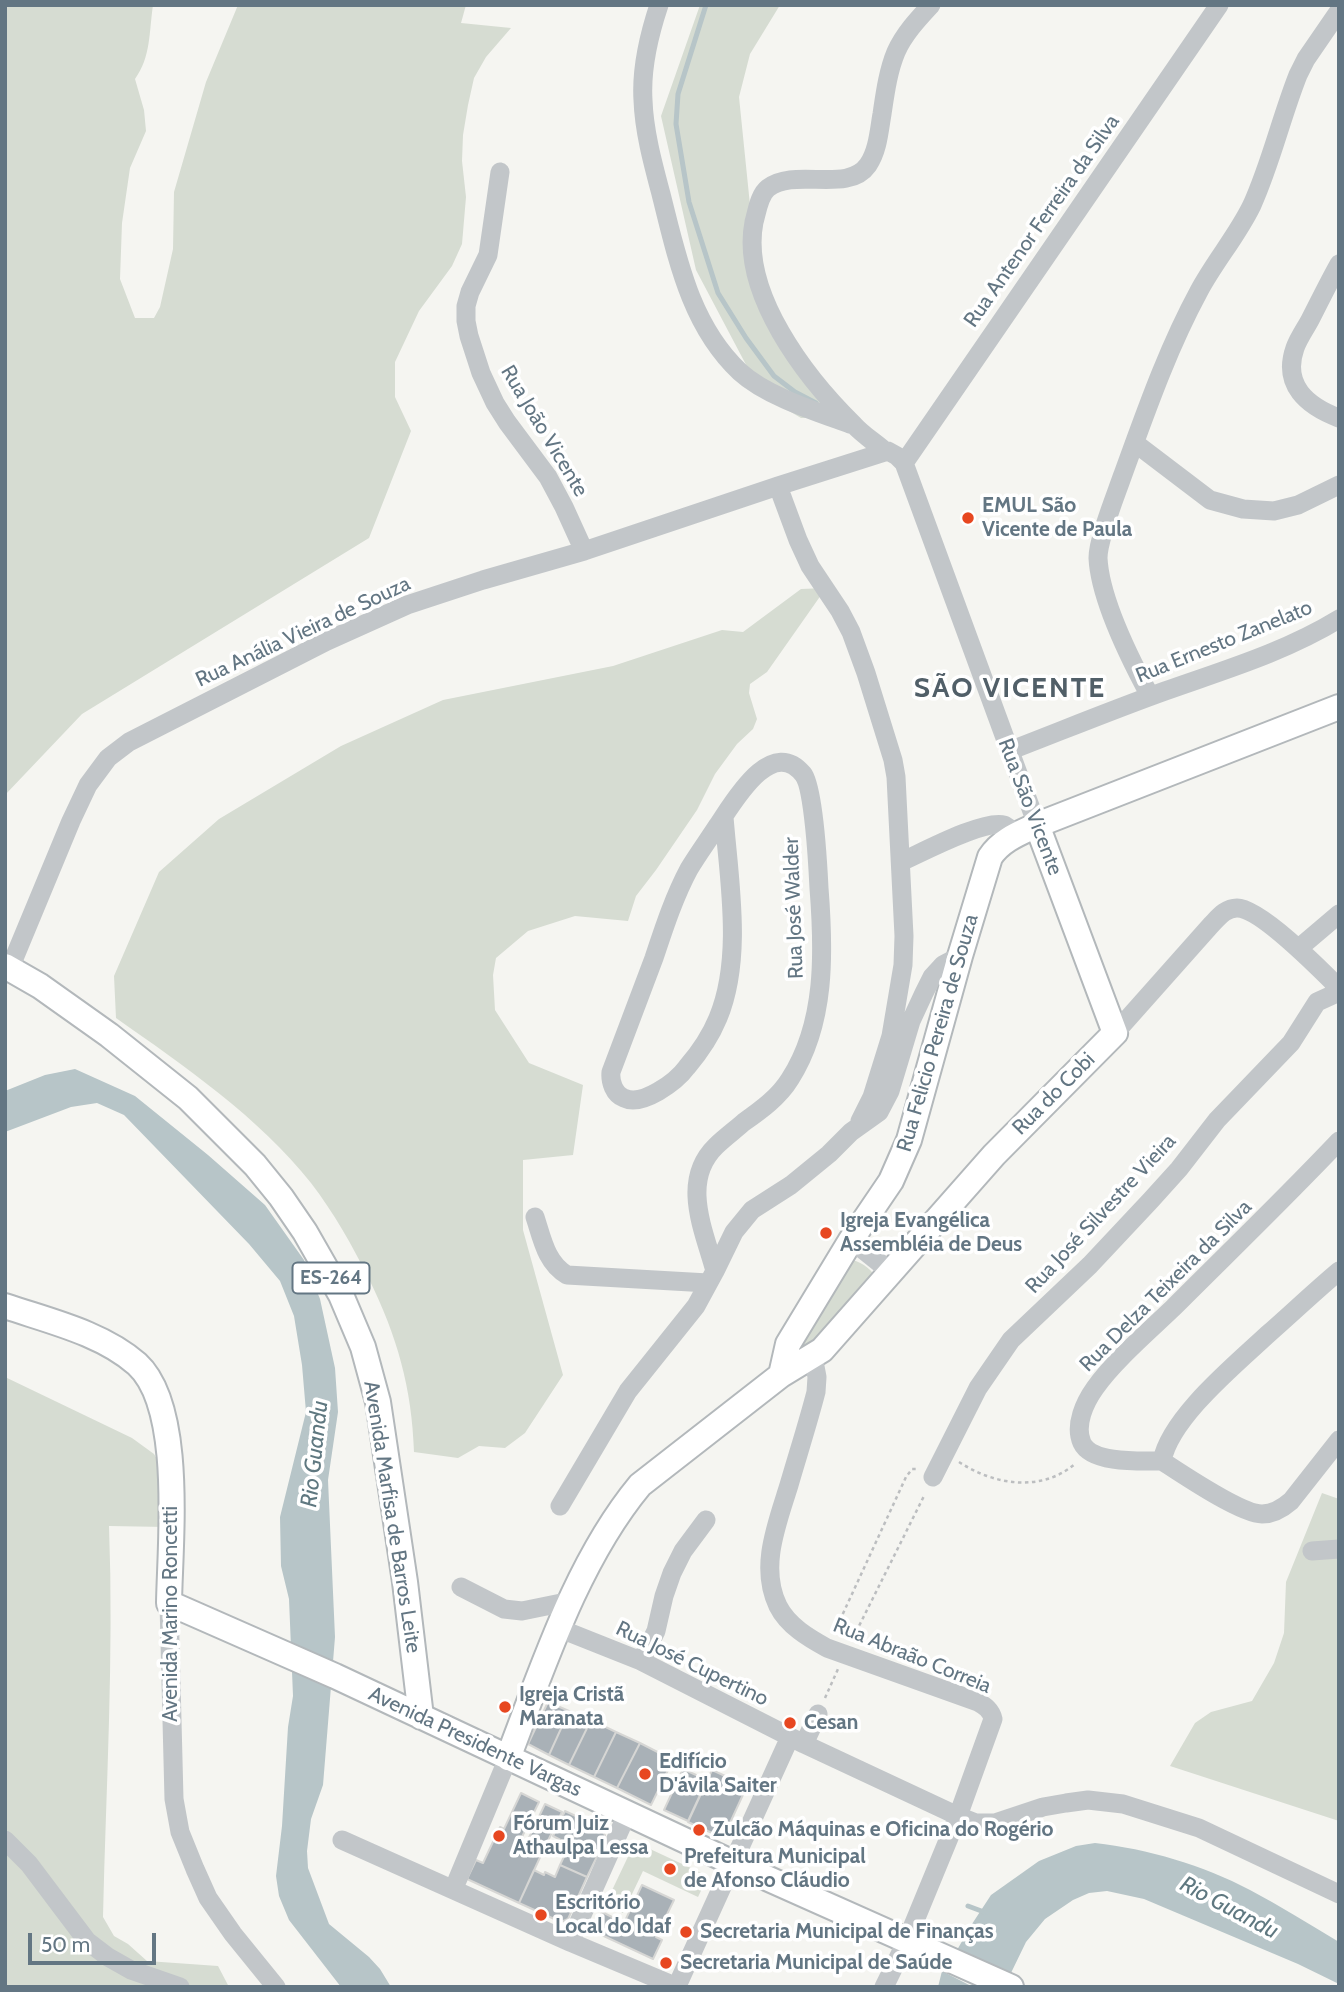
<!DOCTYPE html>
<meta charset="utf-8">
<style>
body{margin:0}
#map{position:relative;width:1344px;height:1992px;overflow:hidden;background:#f5f5f1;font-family:Cabin,sans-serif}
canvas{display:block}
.frame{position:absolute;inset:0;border:7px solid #637683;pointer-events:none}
.scale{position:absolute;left:28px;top:1933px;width:128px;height:32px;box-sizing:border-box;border:4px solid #637683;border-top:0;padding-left:9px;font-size:21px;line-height:24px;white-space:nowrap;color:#637683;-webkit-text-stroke:5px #fff;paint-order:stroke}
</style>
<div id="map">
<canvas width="1344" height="1992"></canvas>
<div class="frame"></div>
<div class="scale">50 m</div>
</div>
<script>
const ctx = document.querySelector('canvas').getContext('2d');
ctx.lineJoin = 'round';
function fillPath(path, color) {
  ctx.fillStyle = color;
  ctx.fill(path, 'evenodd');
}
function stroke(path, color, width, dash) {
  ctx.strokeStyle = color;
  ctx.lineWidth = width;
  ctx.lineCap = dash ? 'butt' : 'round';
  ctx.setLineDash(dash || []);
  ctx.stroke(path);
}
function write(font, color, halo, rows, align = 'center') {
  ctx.font = font + ' Cabin,sans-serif';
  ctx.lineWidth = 7;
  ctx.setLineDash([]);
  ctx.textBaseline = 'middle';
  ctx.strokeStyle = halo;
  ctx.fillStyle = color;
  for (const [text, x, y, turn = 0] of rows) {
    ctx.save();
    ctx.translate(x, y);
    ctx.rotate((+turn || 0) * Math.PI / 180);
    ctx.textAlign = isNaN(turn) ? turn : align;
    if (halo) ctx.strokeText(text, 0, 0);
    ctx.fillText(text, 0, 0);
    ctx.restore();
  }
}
fillPath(new Path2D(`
 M5 5H153C149 32 151 57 135 79L144 110 146 131 130 168 122 223 120 279 135 318H154L160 307 173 249 174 192 206 82 238 5H466L461 23 511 28 486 57 474 78 468 105 463 135 462 161 466 197 462 244 452 266 419 311 395 362V397L411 431 369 538 82 714 5 795Z
 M700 5H780L750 54 739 97 750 205 748 271 831 418H801L762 395 696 270 661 116Z
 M826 588 767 672 750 684 749 693 757 719 753 729 737 744 715 774 697 810 656 870 636 896 628 921 575 916 528 931 496 958 493 975 495 1010 529 1063 583 1085 573 1155 523 1160V1230L563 1375 525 1433 505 1448 479 1446 458 1458 414 1452C412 1388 397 1336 369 1279 352 1245 334 1213 311 1183 260 1118 183 1065 116 1018L114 976 159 872 219 819 341 746 443 700 613 666 722 630 743 632 801 589Z
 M848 1259C860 1261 869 1267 876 1277L801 1355 797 1348Z
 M5 1377 132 1438 154 1454 166 1474V1527L109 1526C114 1656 106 1787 103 1917L114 1936 128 1944 147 1961 218 1966 229 1987H5Z
 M1322 1493 1339 1499V1821L1170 1766 1195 1723 1211 1712 1252 1701 1274 1663 1284 1633 1286 1582Z
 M635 1842 708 1876 698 1897 643 1871 623 1913 605 1905Z`), '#d6dcd2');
fillPath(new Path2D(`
 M75 1069 135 1096 208 1155 265 1205 304 1260 320 1299 335 1368 338 1412 328 1480 335 1637 323 1785 311 1819 307 1851 308 1868 329 1924 369 1957 380 1969 391 1987H341L289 1920 279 1896 276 1876 282 1826 288 1727 293 1696 289 1599 281 1566 280 1517 306 1412 302 1365 294 1316 280 1281 249 1244 124 1115 97 1103 71 1107 5 1132V1091L45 1075Z
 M1095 1843C1148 1849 1203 1865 1250 1890 1280 1906 1309 1924 1339 1942V1984L1298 1964 1144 1899 1107 1891 1089 1893 1073 1900 1045 1919 1026 1942 1010 1975 957 1950 972 1924 991 1895 1039 1861 1076 1846Z
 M942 1971 973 1987H938Z`), '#b7c5c8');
stroke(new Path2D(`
 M706 5 678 94 676 124 689 202 718 293 746 338 774 376 795 392 816 403
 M968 1906 984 1912`), '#b7c5c8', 5);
const building = new Path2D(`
 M548 1702 569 1711 549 1755 528 1744Z
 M569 1711 591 1720 569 1765 549 1755Z
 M591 1720 616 1732 594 1777 569 1765Z
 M616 1732 640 1743 617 1788 594 1777Z
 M640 1743 673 1760 651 1805 617 1788Z
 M683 1769 707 1780 688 1821 664 1810Z
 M712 1770 747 1786 723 1838 688 1822Z
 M521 1793 539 1802 519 1843 542 1853 519 1903 467 1879 476 1860 483 1863 500 1827 504 1829Z
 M545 1804 562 1812 542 1853 525 1846Z
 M565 1811 582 1819 570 1845 553 1836Z
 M582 1819 600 1828 605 1835V1840L587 1877 560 1865Z
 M560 1865 587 1877 568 1919 561 1922 519 1903 534 1870 544 1875 545 1872 555 1877Z
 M642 1885 674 1900 656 1937 662 1940 653 1959 593 1931 602 1912 624 1923Z`);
fillPath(building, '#a9b1b7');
stroke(building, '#d6d6d4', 2);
const major = new Path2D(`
 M5 966 40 986 109 1035 188 1098 255 1165 281 1197 305 1232 341 1295 363 1347 378 1402 405 1582 421 1717
 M5 1306C49 1321 102 1333 137 1364 184 1407 170 1542 169 1603L335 1676 733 1863 1011 1987
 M781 1375 788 1344 851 1240 891 1181 909 1140 960 956 990 857C1001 840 1020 833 1037 825L1339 707
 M508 1758C543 1667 577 1561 640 1485L781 1375 822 1350 994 1155 1115 1033 1037 825`);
stroke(major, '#b3b8bb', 28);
stroke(new Path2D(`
 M959 1462C994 1485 1042 1493 1076 1463
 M834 1633 906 1477 912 1469H916
 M853 1638 925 1494
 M825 1698 838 1669`), '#bcbec0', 2.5, [3.5, 3.5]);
stroke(new Path2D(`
 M659 5C649 35 641 68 643 100 644 131 653 164 661 194 677 257 690 325 740 372 766 396 817 412 850 424
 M500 172 488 255 470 292 466 306V321L469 336 481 373 495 403 507 422 548 477 564 507 584 551
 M1339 264C1329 282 1320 300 1311 318 1306 328 1299 337 1295 348 1282 385 1307 406 1339 418
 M1135 443 1210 500 1243 509 1274 511 1298 505 1339 485
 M886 452C876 443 863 435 854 425 806 378 740 293 754 222 757 212 759 195 768 188 795 167 848 194 868 165 878 150 879 131 882 114 885 94 888 71 896 52 904 34 918 19 931 5
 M904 463 1219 5
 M778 486 798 540 810 566 840 611 851 632 866 673 893 760 896 777 904 936 903 965 891 1036 872 1097 860 1121
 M1150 696C1130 659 1100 600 1098 558 1098 539 1115 497 1122 477 1145 414 1167 350 1199 291 1215 261 1237 236 1252 205 1271 163 1281 118 1298 75L1306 59 1339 11
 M1009 751C1061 731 1112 710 1165 691 1224 670 1285 652 1339 619
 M901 862C921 853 984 819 1004 825 1008 827 1014 832 1018 834
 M1299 948 1339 914
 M10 968 71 821 88 785 108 758 129 742 327 641 407 605 483 580 584 551 778 486 888 451 897 456 904 463 1037 825
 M1115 1033 1211 925C1218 918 1225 908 1237 908 1260 908 1322 971 1339 988
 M535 1217C542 1238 546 1263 567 1275L708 1283
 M851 1240 891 1272
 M715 1271C704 1230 680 1181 716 1146 724 1138 735 1130 744 1122 761 1110 779 1097 790 1079 826 1023 824 952 819 888 818 868 814 787 803 774 771 735 733 803 718 825 709 839 698 854 689 869 674 897 664 928 654 958 640 996 625 1034 611 1072 610 1082 614 1094 624 1098 642 1107 676 1082 687 1067 699 1053 711 1035 718 1018 743 958 729 880 724 817
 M813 1356 817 1377 816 1392C808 1423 798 1454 789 1485 777 1524 759 1567 778 1606 788 1626 809 1638 827 1648L978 1702C985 1706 991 1710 993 1719L958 1816 907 1940 884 1987
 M1162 1461C1141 1461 1092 1464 1082 1443 1074 1425 1085 1402 1095 1388 1114 1361 1149 1331 1173 1308 1229 1252 1285 1198 1339 1141
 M1162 1461C1170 1418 1235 1365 1267 1335 1291 1314 1314 1292 1339 1271
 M1162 1461C1182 1474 1241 1514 1262 1514 1273 1514 1283 1508 1291 1501L1339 1440
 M933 1477 978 1388 1011 1340 1090 1265 1151 1200 1179 1169 1217 1120 1291 1043 1317 1002 1339 992
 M560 1506 628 1391 696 1306 715 1271 734 1232 752 1210 791 1185 829 1154 851 1132 879 1112 890 1091 911 1021 924 993 932 977 943 965 960 956
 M1312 1551 1339 1549
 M461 1587 504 1609 522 1611 571 1601
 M169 1603 174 1799 180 1832 195 1869 208 1898 233 1934 276 1987
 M558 1628 641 1661 804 1744 958 1816 976 1823H995L1043 1807 1066 1803 1088 1800 1123 1804 1199 1828 1339 1894
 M641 1661 656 1631 664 1596 672 1573 683 1551 706 1520
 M804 1744 818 1714
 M5 1840 29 1864 87 1941 108 1957 131 1970 180 1987
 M342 1840 570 1942 677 1987
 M454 1888 508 1758
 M570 1942 627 1814
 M677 1986 790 1737`), '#c2c6c9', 19);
stroke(major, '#fff', 24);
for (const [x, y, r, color] of [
 [968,518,7,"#e74720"],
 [826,1233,7,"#e74720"],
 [505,1707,7,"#e74720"],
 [790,1723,7,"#e74720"],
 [645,1774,7,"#e74720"],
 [699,1830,7,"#e74720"],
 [499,1836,7,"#e74720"],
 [670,1869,7,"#e74720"],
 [541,1915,7,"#e74720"],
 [686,1932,7,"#e74720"],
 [666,1963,7,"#e74720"]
]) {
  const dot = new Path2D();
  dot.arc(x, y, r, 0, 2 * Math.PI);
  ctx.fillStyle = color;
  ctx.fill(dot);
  stroke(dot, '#fff', 2.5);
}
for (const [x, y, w] of [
 [331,1278,77]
]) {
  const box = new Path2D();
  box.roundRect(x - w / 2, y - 15.5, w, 31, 5);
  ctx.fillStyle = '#fff';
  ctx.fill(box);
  stroke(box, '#637683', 2);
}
write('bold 19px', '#637683', null, [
 ["ES-264",331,1278]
]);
write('21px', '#637683', '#fff', [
 ["Rua Antenor Ferreira da Silva",1042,221,-55],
 ["Rua João Vicente",544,431,59],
 ["Rua Anália Vieira de Souza",303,632,-25],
 ["Rua Ernesto Zanelato",1224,642,-22],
 ["Rua São Vicente",1030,807,69],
 ["Rua José Walder",794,908,-92],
 ["Rua Felicio Pereira de Souza",938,1033,-74],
 ["Rua do Cobi",1054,1094,-45],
 ["Rua José Silvestre Vieira",1101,1214,-47],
 ["Rua Delza Teixeira da Silva",1166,1286,-45],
 ["Avenida Marfisa de Barros Leite",392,1517,81],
 ["Avenida Marino Roncetti",171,1614,-90],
 ["Rua Abraão Correia",912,1656,22],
 ["Rua José Cupertino",692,1664,26],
 ["Avenida Presidente Vargas",475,1742,25]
]);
write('bold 21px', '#637683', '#fff', [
 ["EMUL São",982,506],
 ["Vicente de Paula",982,530],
 ["Igreja Evangélica",840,1221],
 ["Assembléia de Deus",840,1245],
 ["Igreja Cristã",519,1695],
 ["Maranata",519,1719],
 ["Cesan",804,1723],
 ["Edifício",659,1762],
 ["D'ávila Saiter",659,1786],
 ["Fórum Juiz",513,1824],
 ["Athaulpa Lessa",513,1848],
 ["Zulcão Máquinas e Oficina do Rogério",713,1830],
 ["Prefeitura Municipal",684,1857],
 ["de Afonso Cláudio",684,1881],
 ["Escritório",555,1903],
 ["Local do Idaf",555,1927],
 ["Secretaria Municipal de Finanças",700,1932],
 ["Secretaria Municipal de Saúde",680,1963]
], 'left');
write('italic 23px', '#5f7880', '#fff', [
 ["Rio Guandu",315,1454,-84],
 ["Rio Guandu",1229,1908,28]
]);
ctx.letterSpacing = '2px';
write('bold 28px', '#515f68', '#fff', [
 ["SÃO VICENTE",1010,689]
]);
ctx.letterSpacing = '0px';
</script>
